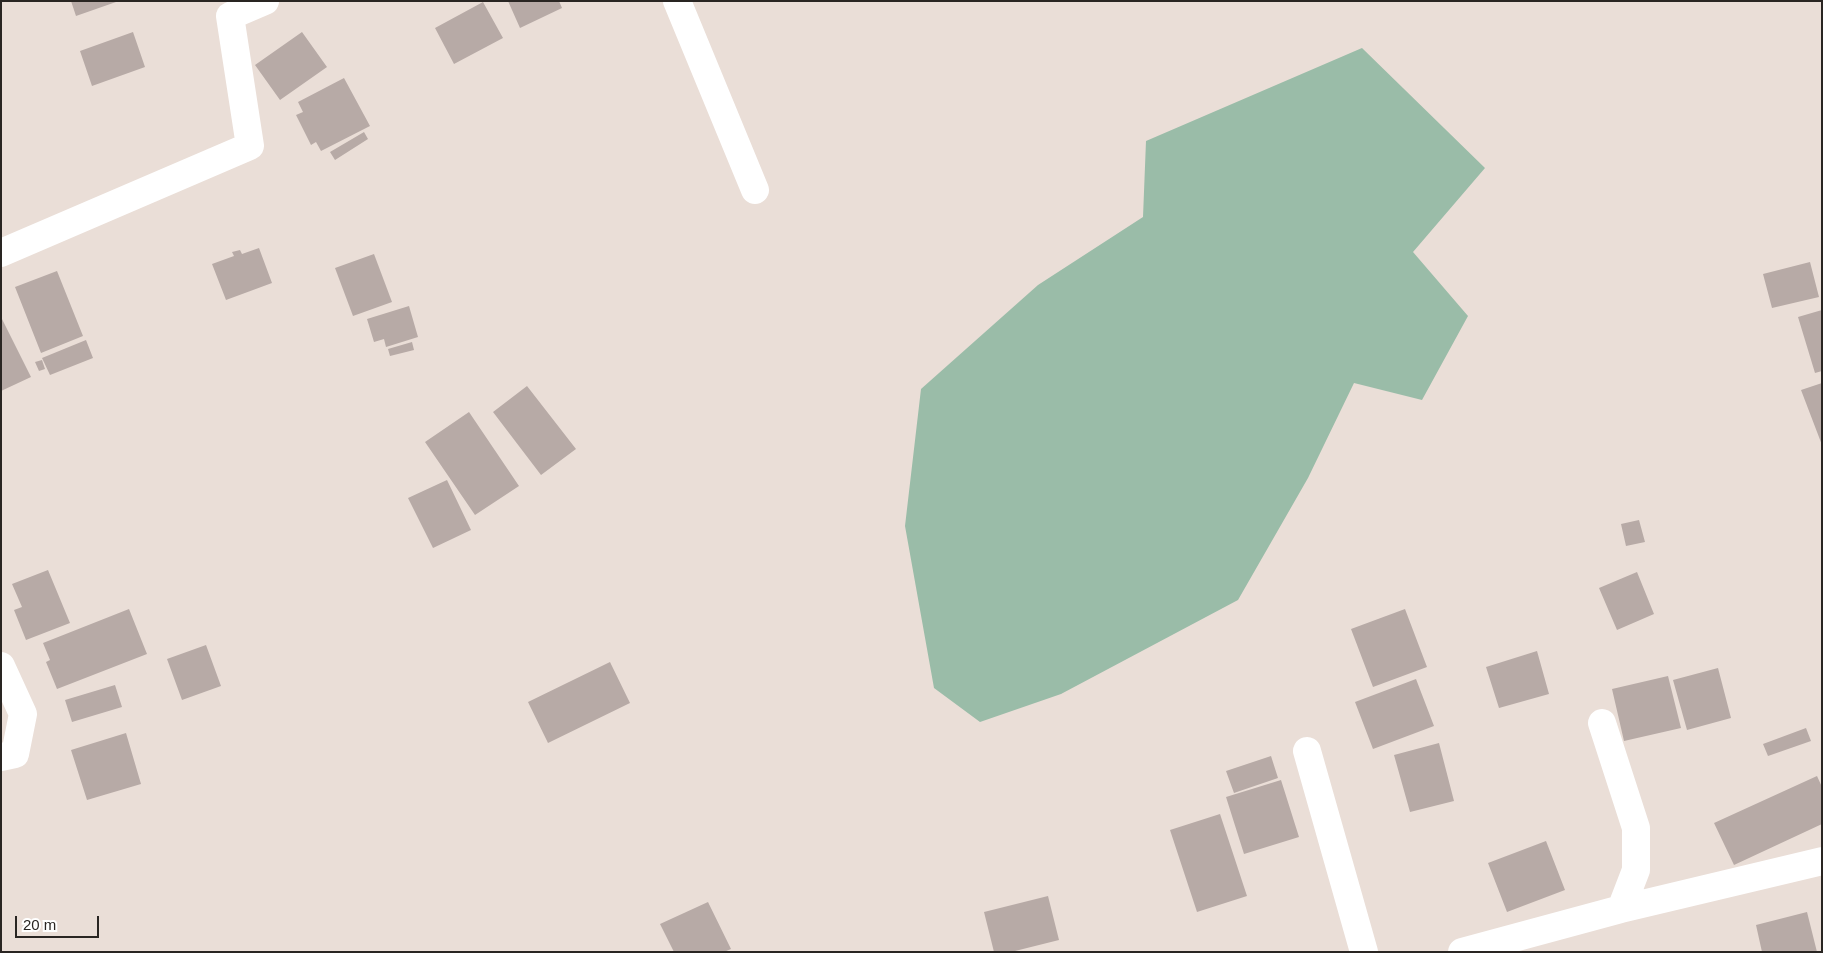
<!DOCTYPE html>
<style>
body{margin:0}
#map{position:relative;width:1823px;height:953px;overflow:hidden;background:#eaded7;font-family:Helvetica,sans-serif}
canvas{display:block}
.frame{position:absolute;inset:0;border:2px solid #292522;pointer-events:none}
.scale{position:absolute;left:15px;top:916px;width:84px;height:22px;box-sizing:border-box;border:2px solid #292522;border-top:0;padding-left:6px;font-size:15px;line-height:18px;white-space:nowrap;color:#292522;-webkit-text-stroke:4px #fff;paint-order:stroke}
</style>
<div id="map">
<canvas width="1823" height="953"></canvas>
<div class="frame"></div>
<div class="scale">20 m</div>
</div>
<script>
const ctx = document.querySelector('canvas').getContext('2d');
ctx.lineJoin = 'round';
function fillPath(path, color) {
  ctx.fillStyle = color;
  ctx.fill(path, 'evenodd');
}
function stroke(path, color, width, dash) {
  ctx.strokeStyle = color;
  ctx.lineWidth = width;
  ctx.lineCap = dash ? 'butt' : 'round';
  ctx.setLineDash(dash || []);
  ctx.stroke(path);
}
fillPath(new Path2D(`
 M1362 48 1485 168 1413 252 1468 316 1422 400 1354 383 1308 478 1238 600 1061 694 980 722 934 688 905 526 921 389 1038 285 1143 217 1146 141Z`), '#9abca8');
fillPath(new Path2D(`
 M71 1H116V2L76 16Z
 M508 1H559L562 8 520 28Z
 M483 2 503 38 454 64 435 28Z
 M133 32 145 67 92 86 80 51Z
 M302 32 327 67 280 100 255 65Z
 M344 78 370 126 321 151 316 142 311 145 296 115 303 112 298 102Z
 M364 132 368 139 335 160 330 152Z
 M259 248 272 283 226 300 212 264 234 256 232 252 240 250 242 254Z
 M374 254 392 302 353 316 335 268Z
 M1810 262 1819 297 1772 308 1763 274Z
 M57 271 83 336 41 353 15 287Z
 M409 306 418 337 386 347 384 339 374 342 367 319Z
 M1822 310V371L1815 373 1798 317Z
 M1 317 31 377 1 391Z
 M86 340 93 358 50 375 42 358Z
 M412 342 414 350 390 356 388 349Z
 M42 360 45 369 39 371 35 362Z
 M1822 383V445L1801 390Z
 M527 386 576 449 541 475 493 412Z
 M469 412 519 486 475 515 425 442Z
 M447 480 471 530 433 548 408 498Z
 M1639 520 1645 542 1626 546 1621 524Z
 M48 570 70 623 26 640 14 610 22 607 12 584Z
 M1637 572 1654 614 1617 630 1599 588Z
 M129 609 147 654 57 689 46 662 50 660 43 643Z
 M1405 609 1427 667 1373 687 1351 629Z
 M206 645 221 686 182 700 167 659Z
 M1537 651 1549 694 1499 708 1486 667Z
 M610 662 630 703 548 743 528 702Z
 M1718 668 1731 718 1687 730 1673 680Z
 M1668 676 1681 728 1624 741 1612 689Z
 M1416 679 1434 726 1373 749 1355 702Z
 M115 685 122 707 72 722 65 700Z
 M1806 728 1811 741 1768 756 1763 744Z
 M126 733 141 784 87 800 71 750Z
 M1439 743 1454 801 1410 812 1394 755Z
 M1271 756 1278 778 1234 793 1226 771Z
 M1817 776 1822 787V824L1734 865 1714 823Z
 M1281 780 1299 837 1244 854 1226 797Z
 M1220 814 1247 896 1197 912 1170 830Z
 M1546 841 1565 890 1507 912 1488 863Z
 M1048 896 1059 940 1011 952H994L984 912Z
 M708 902 731 949 724 952H674L660 924Z
 M1807 912 1817 952H1762L1756 925Z`), '#b7aaa6');
stroke(new Path2D(`
 M677 1 755 190
 M1 253 250 146 230 16 265 1
 M1 666 23 714 15 754 1 757
 M1307 751 1364 952
 M1621 909 1822 861
 M1462 952 1621 909 1636 870V828L1602 723`), '#fff', 28);
</script>
